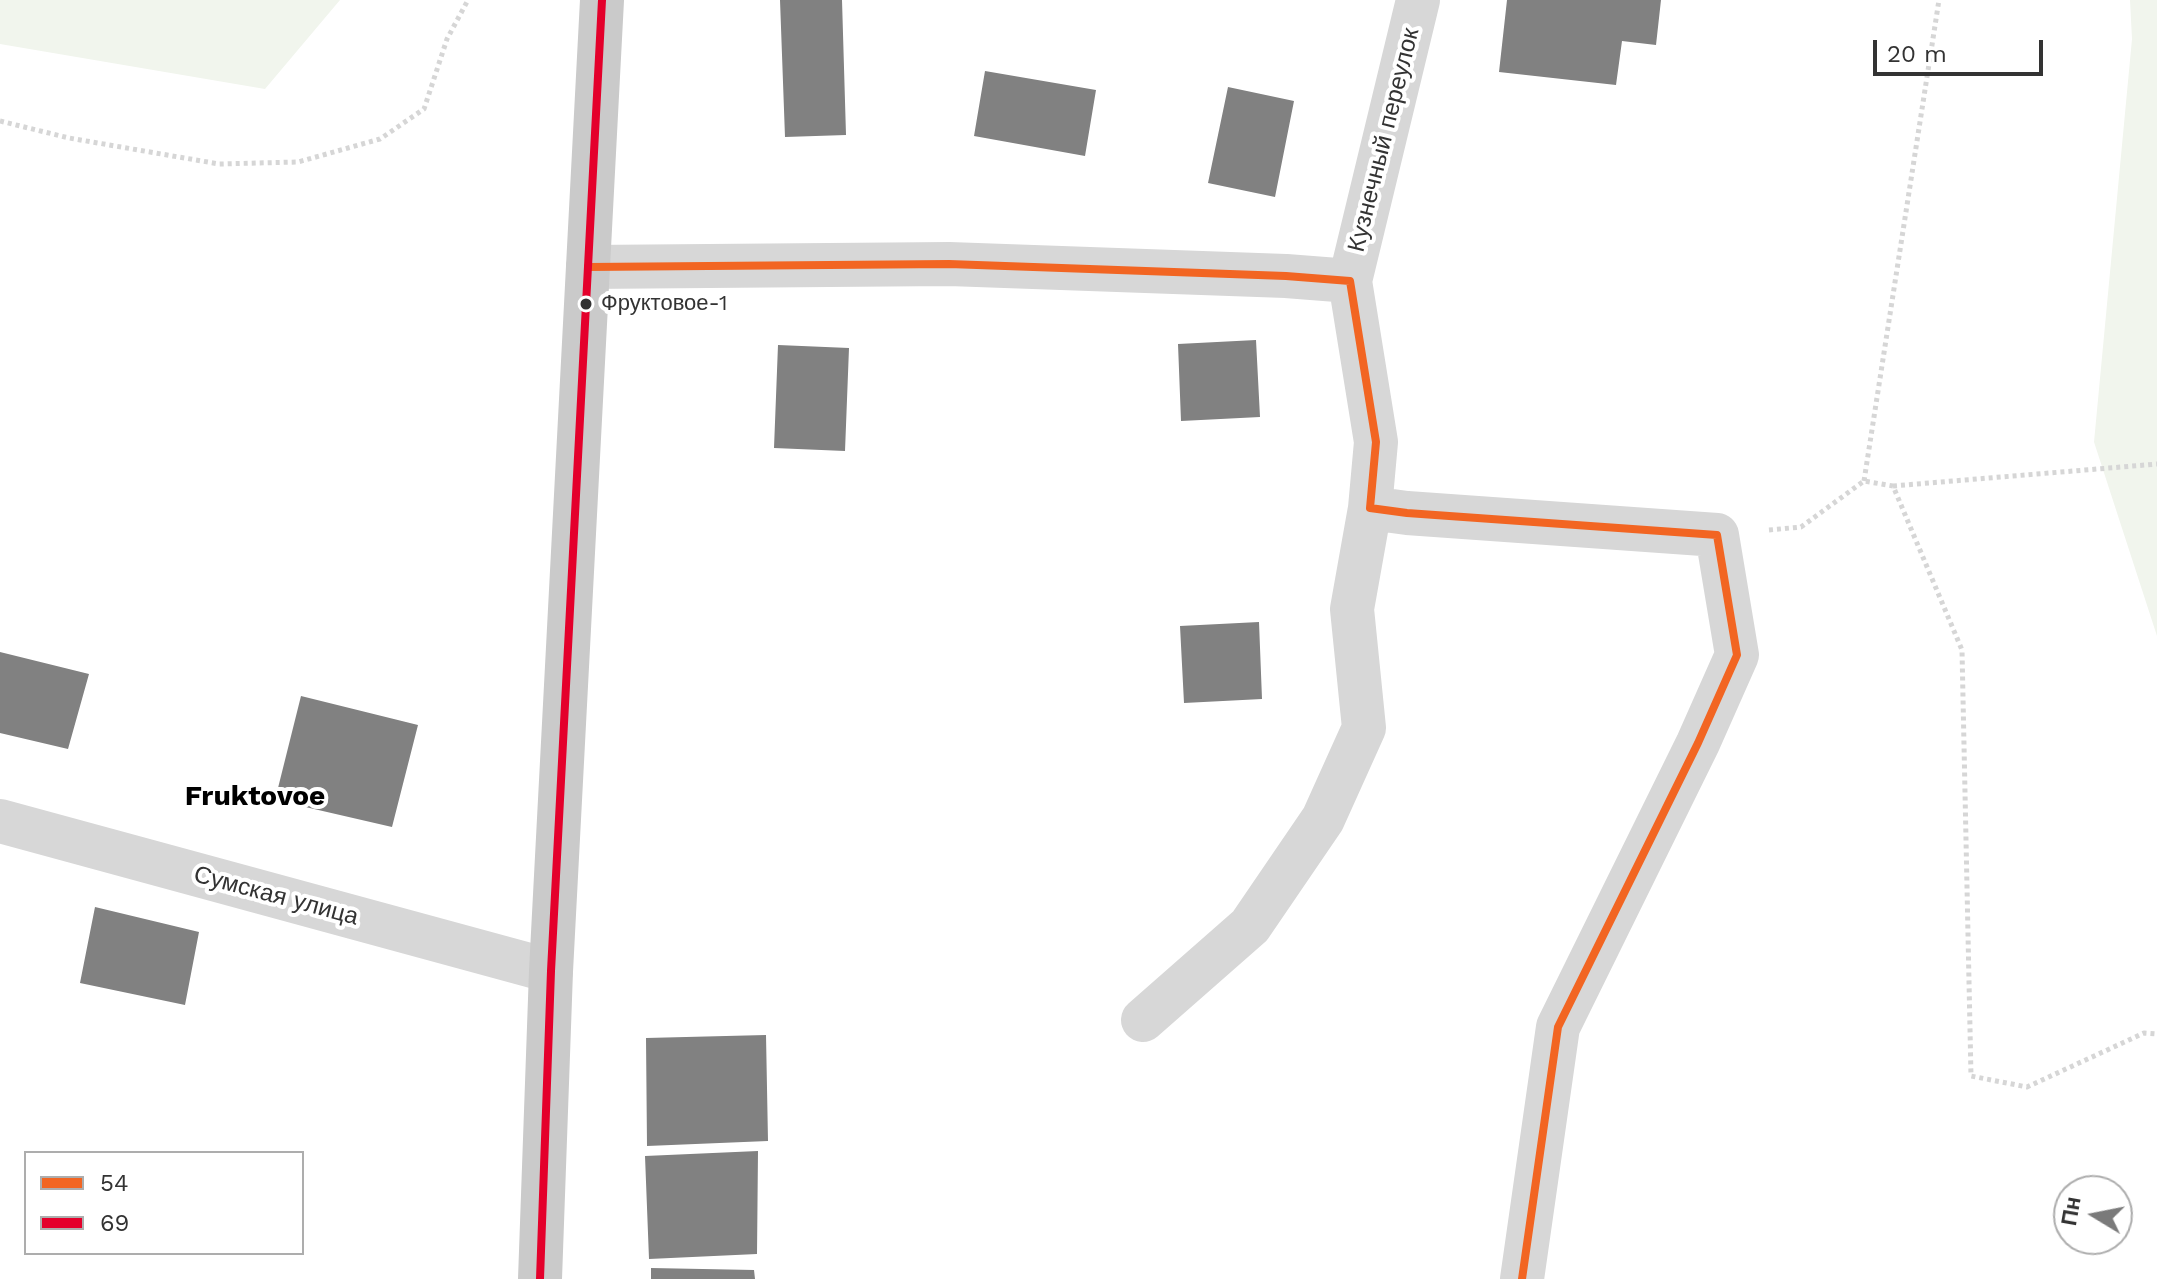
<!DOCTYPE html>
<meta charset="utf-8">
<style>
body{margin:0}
#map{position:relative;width:2157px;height:1279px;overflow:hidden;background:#fff;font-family:"Work Sans",sans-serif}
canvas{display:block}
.legend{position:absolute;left:24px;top:1151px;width:280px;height:104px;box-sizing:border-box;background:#fff;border:2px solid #adadad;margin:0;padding:10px 14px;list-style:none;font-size:24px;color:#333}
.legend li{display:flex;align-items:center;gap:16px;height:40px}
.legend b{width:40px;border:2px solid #adadad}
.north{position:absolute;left:2053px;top:1175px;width:80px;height:80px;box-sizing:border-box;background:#fff;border:2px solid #adadad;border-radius:50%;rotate:280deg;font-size:22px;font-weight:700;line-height:32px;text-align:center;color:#333}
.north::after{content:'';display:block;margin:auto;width:28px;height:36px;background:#7a7a7a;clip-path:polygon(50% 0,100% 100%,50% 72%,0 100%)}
.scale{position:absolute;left:1873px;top:40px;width:170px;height:36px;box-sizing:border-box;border:4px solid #333;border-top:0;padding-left:10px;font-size:24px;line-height:28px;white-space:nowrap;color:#333;-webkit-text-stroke:6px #fff;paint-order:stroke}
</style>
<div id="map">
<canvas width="2157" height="1279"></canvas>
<ul class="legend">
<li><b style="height:10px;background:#f26522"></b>54</li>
<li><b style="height:10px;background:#e4002b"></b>69</li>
</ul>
<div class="north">Пн</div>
<div class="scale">20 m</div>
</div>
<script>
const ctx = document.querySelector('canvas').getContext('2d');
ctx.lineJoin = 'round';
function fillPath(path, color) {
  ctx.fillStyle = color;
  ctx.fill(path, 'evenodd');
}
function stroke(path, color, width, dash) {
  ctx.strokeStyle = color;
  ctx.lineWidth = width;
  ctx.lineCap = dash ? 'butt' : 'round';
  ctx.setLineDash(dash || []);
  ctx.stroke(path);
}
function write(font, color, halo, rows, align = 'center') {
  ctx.font = font + ' "Work Sans",sans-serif';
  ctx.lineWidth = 8;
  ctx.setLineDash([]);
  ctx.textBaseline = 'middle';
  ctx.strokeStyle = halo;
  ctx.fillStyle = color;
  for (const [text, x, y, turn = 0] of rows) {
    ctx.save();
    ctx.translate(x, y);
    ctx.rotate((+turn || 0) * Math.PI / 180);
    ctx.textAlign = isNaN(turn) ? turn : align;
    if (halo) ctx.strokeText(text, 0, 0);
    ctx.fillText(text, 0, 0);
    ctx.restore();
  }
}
fillPath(new Path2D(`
 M0 0H340L265 89 0 44Z
 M2130 0H2157V636L2094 442 2132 39Z`), '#f1f5ed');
fillPath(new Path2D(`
 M780 0H842L846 135 785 137Z
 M1507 0H1661L1656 45 1622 41 1616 85 1499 72Z
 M985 71 1096 90 1085 156 974 136Z
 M1228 87 1294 101 1275 197 1208 183Z
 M1256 340 1260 417 1181 421 1178 344Z
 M778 345 849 348 845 451 774 448Z
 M1259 622 1262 699 1184 703 1180 626Z
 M0 652 89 674 68 749 0 733Z
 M301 696 418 725 392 827 275 800Z
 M95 907 199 932 185 1005 80 983Z
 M766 1035 768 1141 647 1146 646 1038Z
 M758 1151 757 1254 649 1259 645 1156Z
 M651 1268 754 1270 755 1279H651Z`), '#818181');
stroke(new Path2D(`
 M0 121 69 138 219 164 298 162 380 139 424 109 447 39 468 0
 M1864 481 1939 0
 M1893 486 2157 464
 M1769 530 1801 527 1864 481 1893 486 1962 650 1971 1076 2027 1087 2144 1033 2157 1034`), '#d6d6d6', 5, [4, 4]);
stroke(new Path2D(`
 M588 267 949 264 1286 276 1350 281 1376 442 1370 508 1407 513 1717 535 1737 655 1698 743 1558 1027 1522 1279
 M1350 281 1418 0
 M0 821 551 971
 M1143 1020 1250 926 1323 819 1364 728 1352 609 1370 508`), '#d7d7d7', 44);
stroke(new Path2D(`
 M540 1279 551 971 602 0`), '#cacaca', 44);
stroke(new Path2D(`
 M588 267 949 264 1286 276 1350 281 1376 442 1370 508 1407 513 1717 535 1737 655 1698 743 1558 1027 1522 1279`), '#f26522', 8);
stroke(new Path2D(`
 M540 1279 551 971 602 0`), '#e4002b', 8);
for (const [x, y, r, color] of [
 [586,304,7,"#333"]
]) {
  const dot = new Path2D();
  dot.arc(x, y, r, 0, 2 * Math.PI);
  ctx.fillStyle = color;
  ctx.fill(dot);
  stroke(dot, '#fff', 3);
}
write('22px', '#333', '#fff', [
 ["Фруктовое-1",601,304]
], 'left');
write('24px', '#333', '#fff', [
 ["Кузнечный переулок",1384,140,-76],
 ["Сумская улица",276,896,15]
]);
write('bold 28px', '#000', '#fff', [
 ["Fruktovoe",255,797]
]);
</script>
